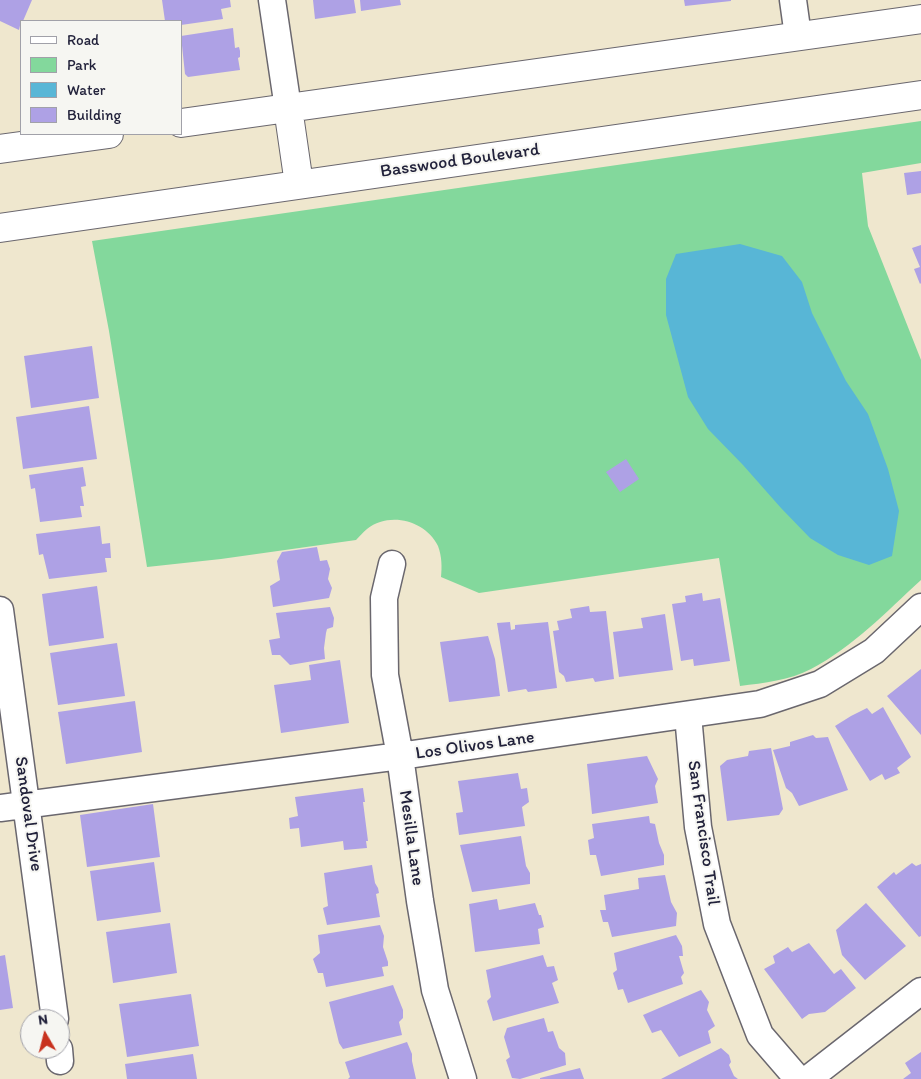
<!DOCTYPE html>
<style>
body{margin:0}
#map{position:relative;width:921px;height:1079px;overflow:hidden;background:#efe7ce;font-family:Itim,sans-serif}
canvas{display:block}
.legend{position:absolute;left:20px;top:20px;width:162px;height:115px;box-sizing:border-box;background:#f6f6f2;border:1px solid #a1a1a9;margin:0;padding:6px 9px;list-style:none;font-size:15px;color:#22223b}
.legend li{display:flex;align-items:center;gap:10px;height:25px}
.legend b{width:25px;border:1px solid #a1a1a9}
.north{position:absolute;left:20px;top:1009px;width:50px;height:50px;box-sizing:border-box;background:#f6f6f2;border:1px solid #a1a1a9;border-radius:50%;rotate:352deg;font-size:14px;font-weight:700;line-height:20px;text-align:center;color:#22223b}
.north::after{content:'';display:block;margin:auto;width:18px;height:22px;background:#c8321e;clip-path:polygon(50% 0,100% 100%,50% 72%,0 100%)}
</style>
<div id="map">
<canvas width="921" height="1079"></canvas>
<ul class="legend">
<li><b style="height:6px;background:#fff"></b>Road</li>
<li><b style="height:14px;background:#83d89c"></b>Park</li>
<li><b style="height:14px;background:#58b6d6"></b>Water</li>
<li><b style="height:14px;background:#aea1e5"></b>Building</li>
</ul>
<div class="north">N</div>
</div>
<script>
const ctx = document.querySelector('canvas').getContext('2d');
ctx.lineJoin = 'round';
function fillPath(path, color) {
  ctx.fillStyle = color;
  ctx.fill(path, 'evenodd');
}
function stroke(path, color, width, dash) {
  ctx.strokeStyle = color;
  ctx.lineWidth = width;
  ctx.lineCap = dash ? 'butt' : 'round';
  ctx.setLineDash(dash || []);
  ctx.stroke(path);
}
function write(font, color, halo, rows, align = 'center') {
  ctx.font = font + ' Itim,sans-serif';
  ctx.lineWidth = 4;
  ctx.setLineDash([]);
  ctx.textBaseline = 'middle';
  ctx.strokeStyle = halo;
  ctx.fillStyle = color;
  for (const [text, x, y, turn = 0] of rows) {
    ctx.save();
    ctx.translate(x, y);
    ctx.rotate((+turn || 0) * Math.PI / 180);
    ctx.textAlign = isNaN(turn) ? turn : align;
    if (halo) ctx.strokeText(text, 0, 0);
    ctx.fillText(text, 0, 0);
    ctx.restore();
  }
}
fillPath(new Path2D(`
 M921 121V163L862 173 868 226 921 360V580C886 612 853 647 811 669 790 680 764 683 740 686L719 558 479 593 441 577C442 567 442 557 438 546 426 521 390 511 367 529 363 532 360 536 356 540L221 559 147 567 109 331 92 241Z`), '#83d89c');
fillPath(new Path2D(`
 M740 244 782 256 802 282 812 313 846 381 868 414 888 469 899 511 892 556 869 565 838 555 810 538 781 508 743 465 708 429 688 397 666 315V279L676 254Z`), '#58b6d6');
fillPath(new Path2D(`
 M0 0H32L23 21H21L19 30 0 21Z
 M162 0H230L231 7 221 9 223 19 181 25V21H165Z
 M313 0H354L356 13 315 19Z
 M360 0H400L401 5 361 11Z
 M684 0H731V1L685 6Z
 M233 28 235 48 239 47 240 51V57L238 58 240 70 188 77 185 74 181 36Z
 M921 171V193L907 195 904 173Z
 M921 245V283L920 284 914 269 920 267 912 248Z
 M92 346 99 398 31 408 24 356Z
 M89 406 97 459 23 469 16 417Z
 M626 459 639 479 620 492 606 472Z
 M83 467 86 486 81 487 84 506H80L82 517 40 522 35 488 31 489 29 475Z
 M100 526 102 544 110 543 111 558H105L107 572 49 579 43 554 39 555 36 534Z
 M317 547 320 561 327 560 330 569 328 579 332 588 329 598 273 607 270 586 280 580 277 561 282 552Z
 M97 586 104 638 49 646 42 594Z
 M702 593 703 601 720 598 730 661 694 666 693 659 681 661 672 604 686 602 685 596Z
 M589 606 590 612 606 611 614 679 595 682 593 678 566 682 564 676 559 672 553 631 559 630 557 621 572 618 570 609Z
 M330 607 334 618 333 627 327 629 326 633 324 648 325 659 290 665 280 655H272L269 640 280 638 276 613Z
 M665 614 673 670 619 677 613 632 643 628 641 618Z
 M510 622 511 630 515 629V625L548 622 557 688 528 692 526 689 508 692 497 623Z
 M488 636 495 659 500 696 449 702 440 642Z
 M117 643 125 696 58 705 50 653Z
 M340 660 349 723 281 733 274 685 311 680 309 665Z
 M921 669V735L887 696Z
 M135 701 142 752 66 764 58 712Z
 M883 707 911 757 897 768 900 773 885 780 882 774 870 781 835 726 851 716 867 708 872 714Z
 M813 735 816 738 828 737 848 790 799 806 792 793 786 788 773 750 790 746V742Z
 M771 748 783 809 779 815 727 821 720 766 727 760 748 756 749 751Z
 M647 756 658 779 655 786 658 803 592 814 587 764Z
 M518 773 521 789 527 788 529 802 522 807 525 826 459 835 456 813 463 812 458 781Z
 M363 788 365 802H363L368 841H366L367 848 344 850 343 841 301 847 299 828 290 829 289 818 298 816 295 797Z
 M153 804 160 857 87 867 80 815Z
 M649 816 650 823 655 824 659 843 664 855V865L601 876 596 855H590L588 840 594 838 592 824Z
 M521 836 526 866 530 873V884L472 892 460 845Z
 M154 862 161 912 97 921 90 871Z
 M912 863 916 866 921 864V936L919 937 877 887 894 872 896 875Z
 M372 865 375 883 378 888 379 893 376 894 380 917 327 925 323 908 328 906 324 873Z
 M665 875 671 902 677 913 676 926 612 937 608 922H603L600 910H606L604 895 639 889 638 878Z
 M497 899 499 910 535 903 539 915H541L544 927 538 929 540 944 475 952 469 904Z
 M866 903 906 946 865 980 842 955 836 930Z
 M170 923 177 973 113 983 106 932Z
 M380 925 384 936 383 947 388 962V966L382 967 384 976 326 987 323 973H318L313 959 320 953 318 935Z
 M676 935 682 946 683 956H679L684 973 681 977 683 984 628 1003 623 989 618 990 613 973 617 970 614 953Z
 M809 943 834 974 841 969 856 988 825 1012 809 1014 802 1019 764 969 775 963 773 956 788 947 792 952Z
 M5 955 13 1008 0 1010V956Z
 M543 955 547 967 554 966 558 980 552 983 559 1003 493 1021 487 1001 491 997 486 970Z
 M393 985 403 1010V1018L399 1022 402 1035 343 1049 339 1043 329 1002Z
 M701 990 709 1002 707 1010 715 1026 708 1031 711 1043 679 1057 661 1030 652 1033 643 1015Z
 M191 994 199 1046 127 1057 119 1004Z
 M544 1018 548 1032 553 1031 559 1048 565 1053 566 1065 520 1079 512 1078 506 1060 510 1057 504 1037 507 1028Z
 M407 1042 412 1054V1061L416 1079H348L350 1077 345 1062Z
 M721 1048 729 1055 731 1062 729 1065 734 1076 738 1079H661Z
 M921 1052V1079H903L911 1073 905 1063Z
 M193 1054 197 1079H127L125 1064Z
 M580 1068 584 1079H540V1078Z`), '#aea1e5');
const minor = new Path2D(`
 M272 0 288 108
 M793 0 798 36
 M392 564 384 598 385 675 400 756 420 901 435 990 463 1079
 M0 610 55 1019
 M688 715 698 827 717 924 760 1035 798 1079
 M0 808 400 756 760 704 820 684 874 651 921 607
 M59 1049 60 1061
 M808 1079 921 991`);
const major = new Path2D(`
 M288 108 299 184
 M181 123 921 19
 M0 149 109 134
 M0 228 921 95`);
stroke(minor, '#6a676e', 29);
stroke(major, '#6a676e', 30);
stroke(minor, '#fff', 26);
stroke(major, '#fff', 28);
write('18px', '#22223b', '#f6f6f2', [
 ["Basswood Boulevard",460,161,-8],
 ["Los Olivos Lane",475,746,-8],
 ["Sandoval Drive",28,814,82],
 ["San Francisco Trail",703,833,82],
 ["Mesilla Lane",411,838,82]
]);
</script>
